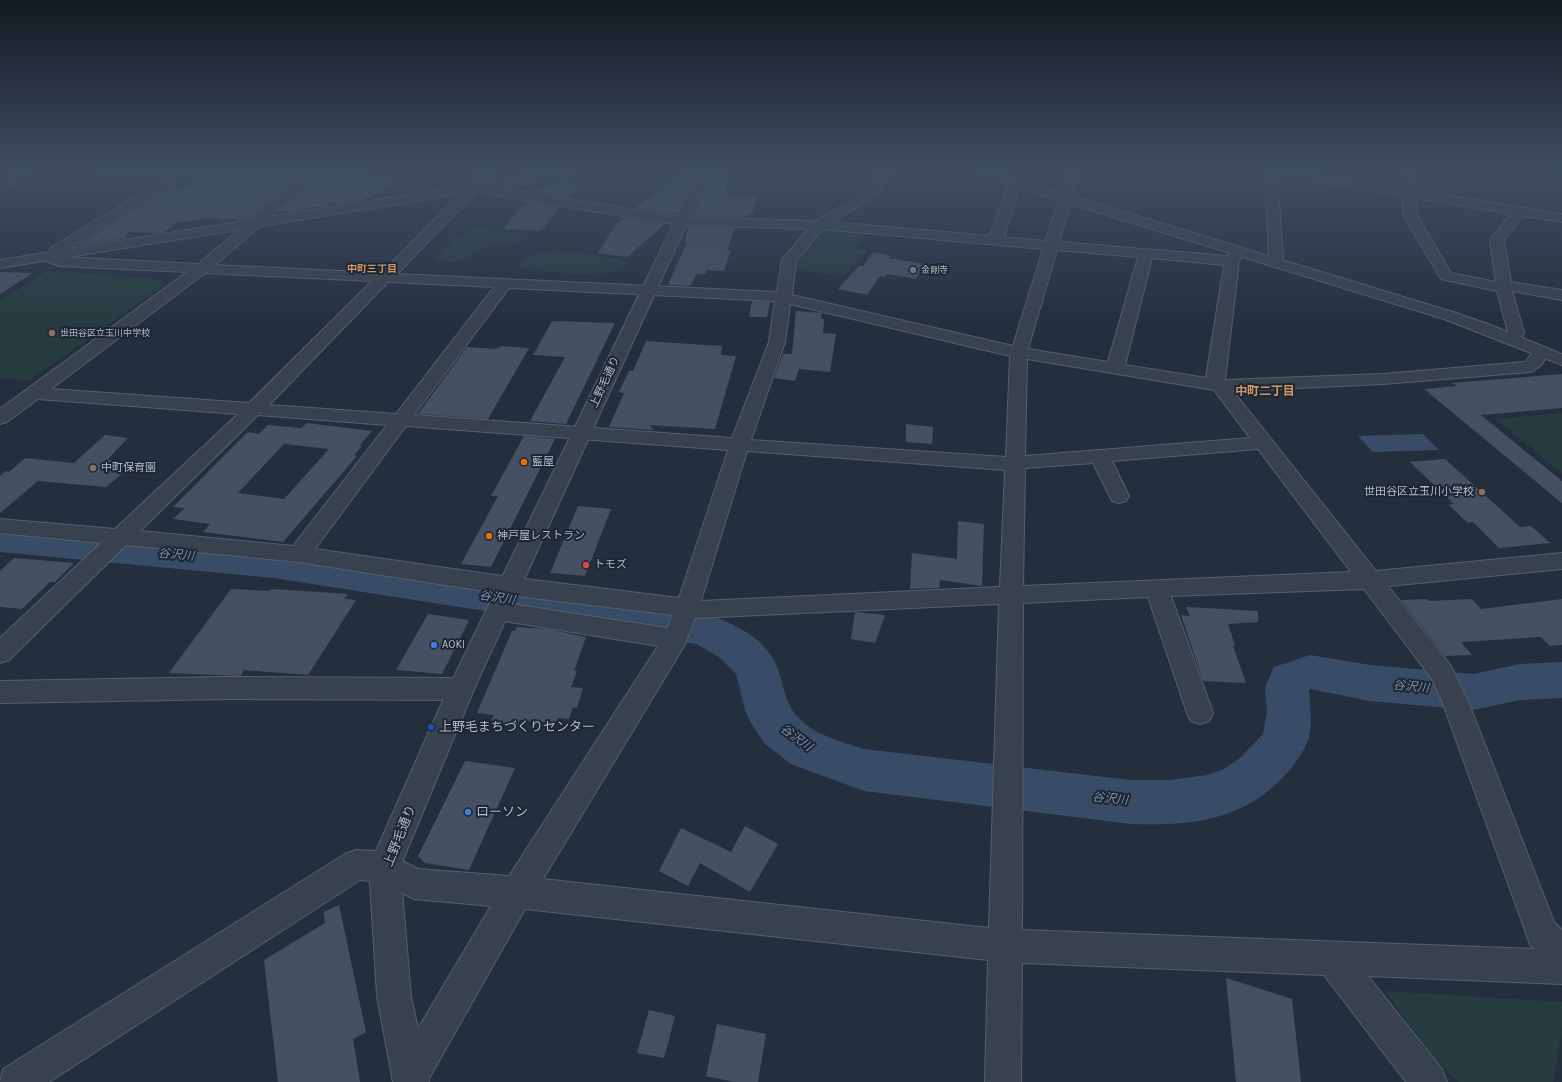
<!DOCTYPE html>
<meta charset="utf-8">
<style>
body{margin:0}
canvas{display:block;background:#242f3e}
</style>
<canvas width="1562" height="1082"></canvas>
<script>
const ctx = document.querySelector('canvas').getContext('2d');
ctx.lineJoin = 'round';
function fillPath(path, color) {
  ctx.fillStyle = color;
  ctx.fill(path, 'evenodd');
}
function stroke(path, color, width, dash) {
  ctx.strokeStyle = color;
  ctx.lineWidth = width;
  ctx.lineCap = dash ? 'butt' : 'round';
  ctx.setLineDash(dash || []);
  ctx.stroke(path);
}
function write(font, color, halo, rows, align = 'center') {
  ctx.font = font + ' Karla,"Noto Sans JP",sans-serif';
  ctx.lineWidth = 4;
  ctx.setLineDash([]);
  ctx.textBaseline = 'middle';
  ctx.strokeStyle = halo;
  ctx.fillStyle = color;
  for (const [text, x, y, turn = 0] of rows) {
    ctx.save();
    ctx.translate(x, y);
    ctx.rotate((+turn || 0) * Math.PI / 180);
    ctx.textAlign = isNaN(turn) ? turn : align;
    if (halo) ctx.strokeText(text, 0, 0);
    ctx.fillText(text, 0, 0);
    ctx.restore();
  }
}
fillPath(new Path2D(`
 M475 228 519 234 523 238C514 247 504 243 493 245 479 247 469 259 456 262 448 264 441 264 435 260 447 246 457 233 475 228Z
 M823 229 865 233 854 249 866 251 846 276 795 270 796 261 818 231Z
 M556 250 615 258 626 263 623 269C593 279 550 272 519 268L521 262 524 258Z
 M47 271 155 279 164 285 30 380 0 378V301Z
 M1562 413V473L1496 419Z
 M1385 991 1562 1002V1029L1553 1082H1459L1435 1059Z`), '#263c3f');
fillPath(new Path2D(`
 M1423 434 1439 450 1373 452 1358 436Z`), '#394c67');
fillPath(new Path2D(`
 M0 526 274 550 703 613C731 622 766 637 777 667 784 684 784 701 796 715 813 735 840 741 864 749L1131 780H1170L1207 775 1224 769 1240 758 1263 734 1267 712 1265 688 1274 667 1310 655 1370 665 1473 674 1520 664 1562 662V698L1520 700 1473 710 1370 701 1310 689 1309 691C1310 708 1313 723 1308 740 1303 753 1294 765 1285 775 1244 821 1189 826 1131 824L864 791 791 764 765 744 751 723 745 710 736 674 719 657 696 644 274 578 0 552Z`), '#394c67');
fillPath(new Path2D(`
 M322 173H355L398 177 371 198 366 197 362 200 342 204 331 203 327 206 308 207 303 210 291 212 279 211Z
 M684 173H696L678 211 674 214 635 208Z
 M711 173H726V194L758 195 752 214 748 213 747 217 693 216Z
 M565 179 580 183 568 198 535 192Z
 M198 181 292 183 250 218 241 220 207 218 176 223 162 233 128 232 126 238 77 246 170 188 184 189Z
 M526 202 560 207 542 230 539 231 503 229Z
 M624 218 665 224 627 257 598 253 616 224Z
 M689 227 735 228 727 250H731L726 264 724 271 707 270 706 274H697L690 286 668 285 687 242H684Z
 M873 252 891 256 889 258 924 264 916 279 887 274 885 277 880 276 867 295 838 289 859 266H863Z
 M0 272 33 273 0 294Z
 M752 301 770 302 767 317H749Z
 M796 311 822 313 821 319H824L823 333 836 334 830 372 799 369 795 381 774 378 783 354H792Z
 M552 321 614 323V325L566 424 530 421 565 357 533 355Z
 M646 341 722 346 721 355 736 356 715 429 649 425 654 430 609 427 624 393 619 392 629 371H633Z
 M502 346 529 348 488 419 418 414 467 347 495 349Z
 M1562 374V408L1481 415 1562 481V503L1424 389 1457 386 1452 383Z
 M307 423 372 431 359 446H362L354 455 357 456 283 542 203 532 210 524 173 519 185 508 173 507 248 432 259 434 268 425 301 428ZM284 444 329 449 284 499 238 493Z
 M906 424 933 427 932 444 906 442Z
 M105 435 128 438 107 460 135 463 106 487 38 481 0 513V476L6 471 9 472 25 458 74 463Z
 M524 436 555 439 491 567 461 564 498 496H491Z
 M1445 459 1520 527 1531 526 1550 543 1499 548 1473 522 1468 523 1449 505 1454 504 1410 462Z
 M578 506 611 509 585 576 550 573Z
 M958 521 984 524 982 586 940 580 939 588 910 589 912 553 957 559Z
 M14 558 74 563 55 582H50L22 609 0 607V571Z
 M231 589 269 591 271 589 348 594 344 599 356 600 308 675 244 670 241 676 169 673Z
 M1427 599 1429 601 1472 599 1481 609 1562 599V645L1550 646 1541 637 1461 642 1472 655 1445 656 1401 600Z
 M1186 607 1258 611V622L1228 624 1235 646H1233L1246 683 1203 681 1181 615 1190 616Z
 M855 612 885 615 875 643 851 639Z
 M428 614 469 620 442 674 396 670Z
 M517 627 547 629 586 637 574 671H577L571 687 583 688 577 708 573 707 569 719 558 718 556 723 520 720 518 726 490 723 494 715 477 713 512 631H515Z
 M465 761 515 768 469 870 425 863 418 856Z
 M745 826 778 844 750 892 700 863 688 886 659 871 681 828 731 852Z
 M339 905 366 1032 353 1039 360 1082H278L264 960 325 923 324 912Z
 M1226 978 1292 999 1301 1082H1236Z
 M649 1010 675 1016 664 1058 637 1053Z
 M717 1024 766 1034 758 1082H734L706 1076Z`), '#455162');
const minor = new Path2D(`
 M17 173H32L0 193V184Z
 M97 173 305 175 307 173H321L215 265 381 273 481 173H494L485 183 491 187 681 217 815 221 869 190 879 173H891L878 195 832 222 990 236 1007 187 1009 184 1019 180 1025 184 1019 189 1004 237 1045 241 1068 173H1080L1059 242 1228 256 1234 248H1244L1246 251 1239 261 1225 380 1383 374 1525 362C1532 353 1536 345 1548 348L1550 352C1545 360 1539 370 1530 372L1383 384 1233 391 1376 571 1562 553V569L1388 586 1451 666 1468 701 1554 922 1562 930V984L1368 976 1442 1069 1447 1082H1406L1324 975 1022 963 1021 1082H985L988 960 525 909 427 1082H394L392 1077 397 1064 491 906 414 899 374 878 370 867 374 856 385 852 418 869 509 876 658 646 498 620 490 617 486 611 490 605 498 602 667 628 673 615 509 595 299 562 126 545 9 660 0 663V638L101 543 0 533V519L115 529 238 414 38 399 7 422 0 424V409L187 272 59 266 48 262 46 255 52 247 165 178 103 177ZM181 179 296 182 198 264 60 257 62 253ZM479 189 482 193 486 194 681 225 808 229 782 260 777 292 397 274ZM822 229 1043 249 1013 346 792 295 796 261ZM1057 250 1138 257 1108 362 1028 349ZM1152 258 1224 265 1206 378 1125 365ZM205 273 372 281 249 403 51 389ZM388 282 494 287 396 414 269 405ZM509 288 775 301 769 342 732 438 414 415ZM790 304 1010 356 1006 457 751 440 785 342ZM1027 359 1214 390 1250 438 1025 456ZM258 415 387 425 293 546 140 531ZM406 426 728 450 679 598 509 577 315 549ZM1258 449 1351 572 1023 586 1025 468 1093 463 1112 501 1119 503 1126 501 1129 496 1112 461ZM747 451 1005 470 1000 587 701 601ZM1364 589 1432 679 1442 701 1526 933 1530 945 1535 949 1022 930 1023 603 1148 597 1187 713 1191 721 1200 724 1209 721 1213 713 1171 596ZM999 604 989 928 543 879 684 646 695 618Z
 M1265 173H1277L1283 258C1279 264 1274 266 1267 264L1265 261 1269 257Z
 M1281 173H1310L1403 188V173H1415L1416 190 1562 214V222L1523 216 1504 240 1511 282 1562 290V300L1512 291 1524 333C1519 341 1514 345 1504 343L1502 339 1508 332 1497 291 1441 279 1403 215V196L1287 177ZM1416 198 1511 214 1490 240 1496 282 1451 273 1417 215Z
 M227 677 461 678 470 681 474 689 470 697 461 700 227 699 0 703V681Z`);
const tertiary = new Path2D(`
 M543 173H573L567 177 0 268V260Z
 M698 173H710L474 689 400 867 411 996 429 1082H393L377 996 370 881 360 880 49 1082H0L3 1069 345 854 356 850 376 851 448 689Z
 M978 173H997L1456 313 1488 324 1562 354V365L1444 319 980 176Z`);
stroke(minor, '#565f6c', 2);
stroke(tertiary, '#565f6c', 2);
fillPath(minor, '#38414e');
fillPath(tertiary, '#38414e');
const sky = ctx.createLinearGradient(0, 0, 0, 325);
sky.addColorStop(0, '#141a22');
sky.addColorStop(0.53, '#3f4d63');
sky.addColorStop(1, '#3f4d6300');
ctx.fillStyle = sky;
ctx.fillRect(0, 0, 1562, 325);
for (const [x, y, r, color] of [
 [913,270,4,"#6b7280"],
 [52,333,4,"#8d6e63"],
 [524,462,4,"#e8710a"],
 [93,468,4,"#8d6e63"],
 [1482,492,4,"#8d6e63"],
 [489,536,4,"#e8710a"],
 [586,565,4,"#e0444e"],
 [434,645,4,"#3f7fe0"],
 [431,727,4,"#1a4fb4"],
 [468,812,4,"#3f7fe0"]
]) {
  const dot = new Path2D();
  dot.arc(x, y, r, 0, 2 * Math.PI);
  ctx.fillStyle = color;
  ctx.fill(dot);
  stroke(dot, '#1d2633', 1.5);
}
write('9px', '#b4bcc9', '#1d2633', [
 ["金剛寺",921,270],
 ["世田谷区立玉川中学校",60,333]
], 'left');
write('bold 10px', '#d59563', '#1d2633', [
 ["中町三丁目",372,269]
]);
write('11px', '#b4bcc9', '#1d2633', [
 ["上野毛通り",605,382,-65]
]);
write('11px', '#b4bcc9', '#1d2633', [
 ["藍屋",532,462],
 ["中町保育園",101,468],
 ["世田谷区立玉川小学校",1474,492,"right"],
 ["神戸屋レストラン",497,536],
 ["トモズ",594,565],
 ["AOKI",442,645]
], 'left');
write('bold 12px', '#d59563', '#1d2633', [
 ["中町二丁目",1265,392]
]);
write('italic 12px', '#7c92b1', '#1d2633', [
 ["谷沢川",176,555,5],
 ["谷沢川",497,598,9],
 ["谷沢川",1411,687,5],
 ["谷沢川",796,738,36],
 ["谷沢川",1110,799,6]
]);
write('13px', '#b4bcc9', '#1d2633', [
 ["上野毛まちづくりセンター",439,727],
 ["ローソン",476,812]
], 'left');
write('13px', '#b4bcc9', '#1d2633', [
 ["上野毛通り",400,836,-68]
]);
</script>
